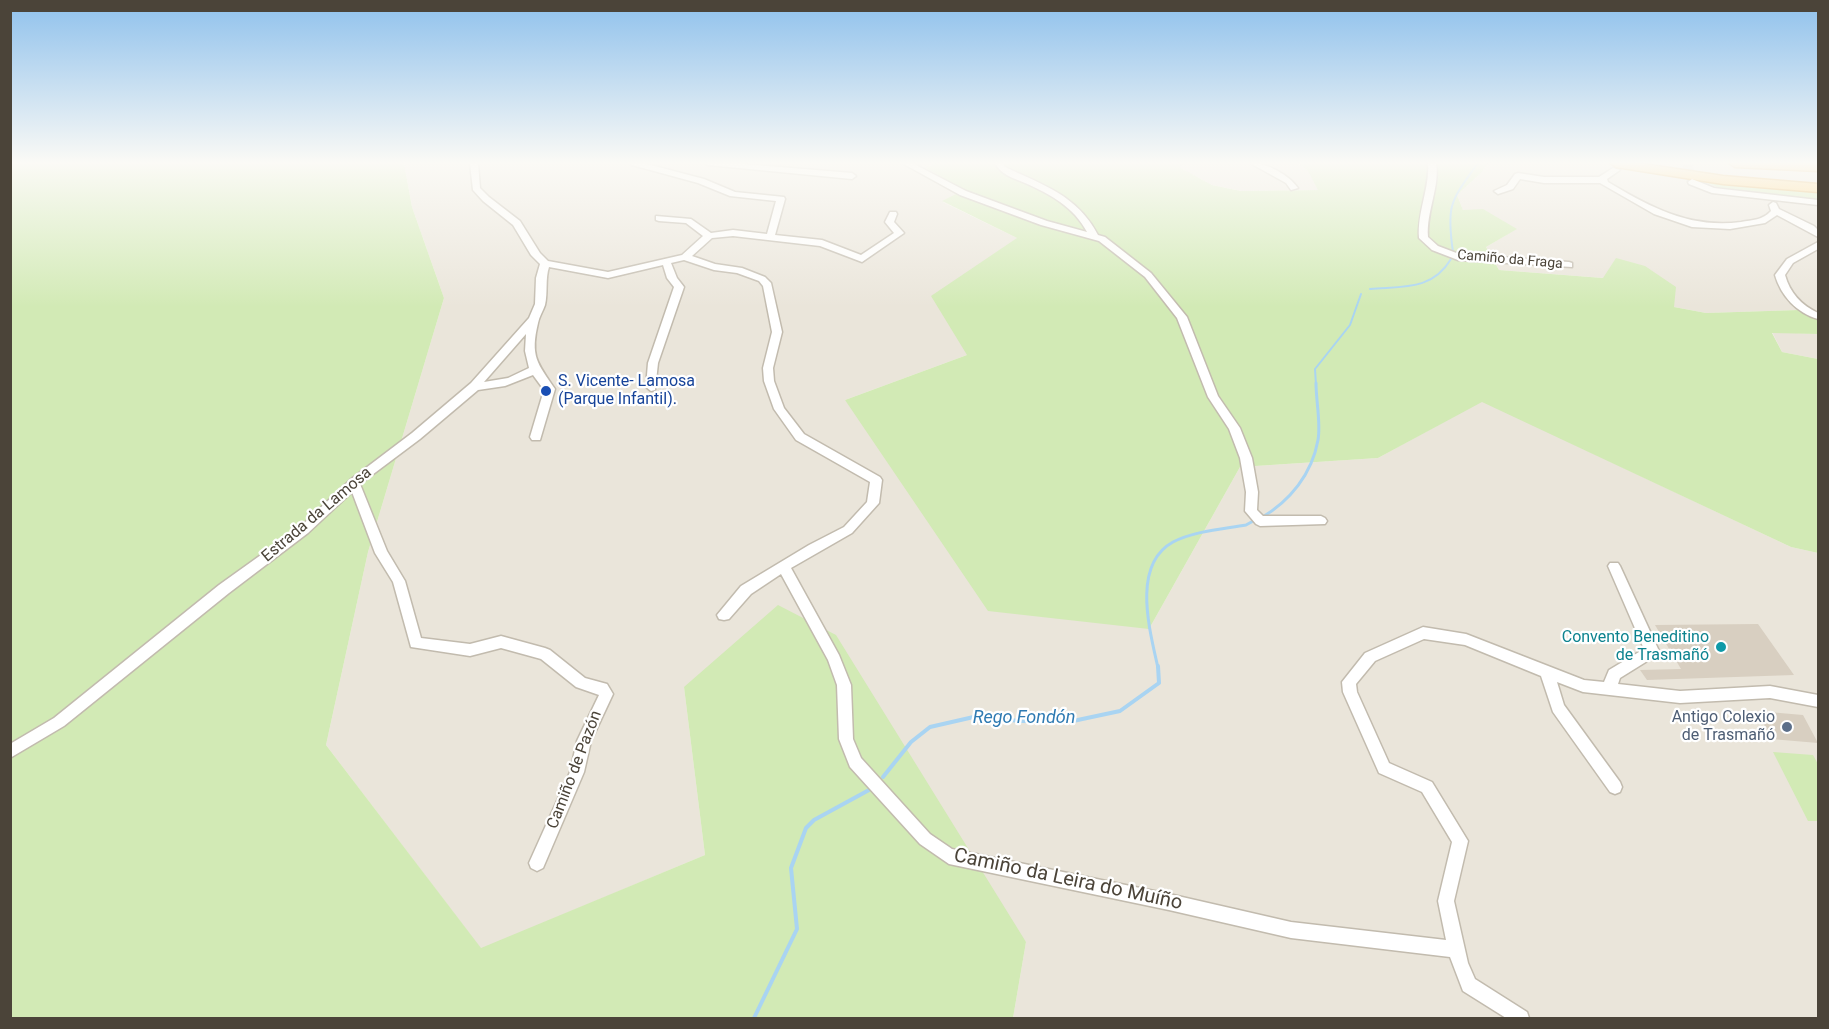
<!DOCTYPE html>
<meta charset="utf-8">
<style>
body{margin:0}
#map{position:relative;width:1829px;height:1029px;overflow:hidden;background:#f6f3ec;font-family:Roboto,sans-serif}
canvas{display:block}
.frame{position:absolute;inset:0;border:12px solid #4b4439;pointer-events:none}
</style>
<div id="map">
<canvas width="1829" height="1029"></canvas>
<div class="frame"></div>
</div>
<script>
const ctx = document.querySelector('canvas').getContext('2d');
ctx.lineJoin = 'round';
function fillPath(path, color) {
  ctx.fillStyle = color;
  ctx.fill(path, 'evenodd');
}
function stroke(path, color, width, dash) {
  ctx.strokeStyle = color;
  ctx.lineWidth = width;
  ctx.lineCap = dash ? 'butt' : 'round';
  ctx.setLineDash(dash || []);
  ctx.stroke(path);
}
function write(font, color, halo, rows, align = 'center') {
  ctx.font = font + ' Roboto,sans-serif';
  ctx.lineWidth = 4.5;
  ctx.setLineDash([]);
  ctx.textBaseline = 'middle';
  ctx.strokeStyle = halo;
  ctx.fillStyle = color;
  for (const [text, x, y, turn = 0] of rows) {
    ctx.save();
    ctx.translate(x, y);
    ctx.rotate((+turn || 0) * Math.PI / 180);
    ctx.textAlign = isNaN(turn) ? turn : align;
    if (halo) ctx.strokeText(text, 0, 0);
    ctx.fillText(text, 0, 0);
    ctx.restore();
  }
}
fillPath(new Path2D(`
 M404 163H936L927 167 964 190 943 202 1017 238 967 355 845 400 1149 629 1240 467 1378 458 1482 401 1791 547 1818 553V1018H1013L1026 942 684 687 705 855 481 949 326 745 368 552 444 298 412 207Z
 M1185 163H1298L1308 171 1319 190 1241 191 1212 185 1178 167Z
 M1488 163H1818V319L1799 310 1706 313 1674 307 1603 278 1499 270 1486 247 1516 229 1463 210 1457 195 1482 172Z
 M1772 332 1818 334V359L1782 352Z`), '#eae5da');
fillPath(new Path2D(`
 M10 163H404L412 207 444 298 368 552 326 745 481 948 705 855 684 687 778 605 836 635 1026 942 1013 1018H11Z
 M936 163H1185L1179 167 1212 185 1241 191 1318 190 1308 171 1298 163H1488L1482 172 1457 195 1463 210 1483 209 1517 229 1486 247 1499 270 1603 278 1616 258 1645 266 1676 287 1674 307 1706 313 1799 310 1818 319V334L1772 333 1782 352 1818 359V553L1791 547 1482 402 1378 458 1240 467 1149 629 988 611 845 400 967 355 931 296 1017 238 942 201 964 190 926 168Z
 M1702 181 1818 193V200L1720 188Z
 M1773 752 1813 755 1818 764V821H1808Z`), '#d2eab5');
stroke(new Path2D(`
 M1453 252C1446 204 1451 201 1478 163
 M1370 289C1402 286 1432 291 1451 259
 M1316 385 1315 369 1350 325 1361 294`), '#a9d4f2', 2);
stroke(new Path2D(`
 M1261 518C1290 501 1312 474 1318 440 1321 423 1316 401 1316 383
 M1158 668C1150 631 1131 565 1173 542 1194 531 1223 529 1246 525L1255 520`), '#a9d4f2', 3);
stroke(new Path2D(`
 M883 777 911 742 930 727 978 716 1019 721H1073L1120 711 1159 683 1158 666
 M754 1018 797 929 791 868 806 828 814 820 869 790`), '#a9d4f2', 4);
fillPath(new Path2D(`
 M1758 624 1794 675 1647 680 1640 670 1681 669 1655 625Z
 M1757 711 1803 715 1818 743 1771 739Z`), '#d8cfc1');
stroke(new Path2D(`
 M1687 163 1692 182`), '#d4d0c8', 10, [10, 4.5]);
const minor = new Path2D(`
 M470 163H478L480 188 489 197 520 221 540 253 548 261 608 272 682 255 703 236 686 223 659 221 656 220V216L691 219 711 233 733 230 767 234 776 201 730 196 698 183 632 165 631 163H643L704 179 735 192 784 197 785 199 775 235 822 240 861 255 894 233 885 222 890 212H896L897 214 894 222 904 233 862 262 820 246 733 236 712 238 692 256 715 264 742 268 765 277 771 283 782 332 773 368 774 381 784 408 804 434 880 477 882 480 879 503 852 533 791 568 839 655 851 685 853 739 861 758 930 834 952 849 1169 894 1291 922 1446 940 1438 901 1452 842 1422 792 1379 773 1343 692 1342 682 1365 653 1423 627 1466 634 1584 680 1604 682 1609 670 1644 649 1608 566 1610 563H1618L1620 566 1659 651 1657 655 1620 678 1618 684 1680 691 1770 686 1818 695V707L1770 698 1680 703 1583 692 1557 682 1564 705 1620 782 1622 787 1620 792 1615 794 1610 792 1553 712 1541 676 1465 645 1424 639 1375 661 1356 684 1357 692 1389 763 1432 782 1468 841 1454 901 1468 963 1475 979 1527 1012 1529 1018H1506L1463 991 1450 957 1291 938 1169 910 949 864 920 844 850 767 839 739 837 685 828 660 781 574 751 594 729 619 724 620 719 619 717 615 741 586 809 545 844 527 867 502 870 482 796 440 774 409 764 381 763 368 772 332 763 286 759 281 737 273 714 270 684 260 671 263 677 278 684 287 658 363 655 390 651 391 646 387 648 363 674 287 667 278 663 265 608 278 549 267C545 279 548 292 545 305 543 311 539 317 538 323 530 356 537 363 555 389L540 440H532L530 437 544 390 533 375 505 386 478 390 420 439 360 484 387 551 405 581 421 638 470 644 501 636 545 648 550 650 585 678 607 684 613 694 591 741 584 772 543 868 537 871 531 868 529 863 570 772 577 741 599 695 576 687 541 659 501 648 470 656 411 647 393 582 375 553 352 492 308 533 229 593 64 726 10 758V744L54 718 219 585 300 527 350 480 412 433 471 383 529 318 535 304 536 278 540 264 531 255 513 225 483 201 473 190ZM526 334 525 351 529 368 508 378 484 382Z
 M704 163H731L852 173 856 176 852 179 708 165Z
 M902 163H912L966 191 1047 221 1087 232C1074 207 1050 194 1025 183 1014 178 1001 175 995 163H1003L1005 167C1043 185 1077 195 1098 235L1105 237 1151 273 1187 317 1218 396 1240 428 1252 458 1258 492 1257 510 1263 516H1321L1325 518 1327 521 1325 524 1260 526 1256 524 1245 511 1246 492 1240 458 1229 429 1208 397 1177 318 1145 277 1099 241 1041 225 960 195Z
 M1250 163C1266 162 1289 175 1298 188L1291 190 1286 183Z
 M1428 163H1436C1440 187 1426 212 1428 237L1438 246 1459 254 1569 262 1572 263V267L1458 260 1432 250 1419 238C1417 212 1430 188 1428 163Z
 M1613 168 1620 170 1607 179 1608 182C1650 207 1690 229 1741 222 1752 220 1763 220 1771 211L1769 205 1773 202 1776 203 1779 209 1814 226 1818 230V237L1777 215 1765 223 1730 229 1692 227 1654 214 1600 183H1544L1520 179 1513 189 1498 194 1494 191 1507 185 1515 174 1518 173 1544 177H1599Z
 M1692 179 1714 188 1818 200V205L1712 193 1689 184 1688 182Z
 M1818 242V249L1793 263 1785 275C1790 293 1801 305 1818 313V319C1797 313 1781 296 1775 275L1787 259Z`);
const highway = new Path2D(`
 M1610 163H1637L1723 176 1818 184V192L1723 184 1616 167Z
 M1729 163H1818V171L1735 167Z`);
stroke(minor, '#c2bbae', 3);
stroke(highway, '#e0a43c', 3);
fillPath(minor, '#fff');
fillPath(highway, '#ffcf6e');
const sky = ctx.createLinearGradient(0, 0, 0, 307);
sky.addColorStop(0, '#8fc1ec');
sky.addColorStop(0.53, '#fbfaf6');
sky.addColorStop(1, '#fbfaf600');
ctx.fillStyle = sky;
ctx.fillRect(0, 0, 1829, 307);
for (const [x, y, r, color] of [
 [546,391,6,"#1a4fb4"],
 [1721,647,6,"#0f9aa8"],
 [1787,727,6,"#5c6f8a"]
]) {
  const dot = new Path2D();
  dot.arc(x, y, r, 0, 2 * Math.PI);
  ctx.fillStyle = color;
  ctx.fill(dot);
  stroke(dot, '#fff', 2);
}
write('14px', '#4b4439', '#fff', [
 ["Camiño da Fraga",1510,260,5]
]);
write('16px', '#164399', '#fff', [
 ["S. Vicente- Lamosa",558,382],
 ["(Parque Infantil).",558,400]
], 'left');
write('16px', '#4b4439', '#fff', [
 ["Estrada da Lamosa",317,515,-40],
 ["Camiño de Pazón",575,770,-69]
]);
write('16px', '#0d838f', '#fff', [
 ["Convento Beneditino",1709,638],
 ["de Trasmañó",1709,656]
], 'right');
write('16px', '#4e5e75', '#fff', [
 ["Antigo Colexio",1775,718],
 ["de Trasmañó",1775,736]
], 'right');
write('italic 18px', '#2e7ab2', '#fff', [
 ["Rego Fondón",1024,718]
]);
write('20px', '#4b4439', '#fff', [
 ["Camiño da Leira do Muíño",1068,880,12]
]);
</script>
